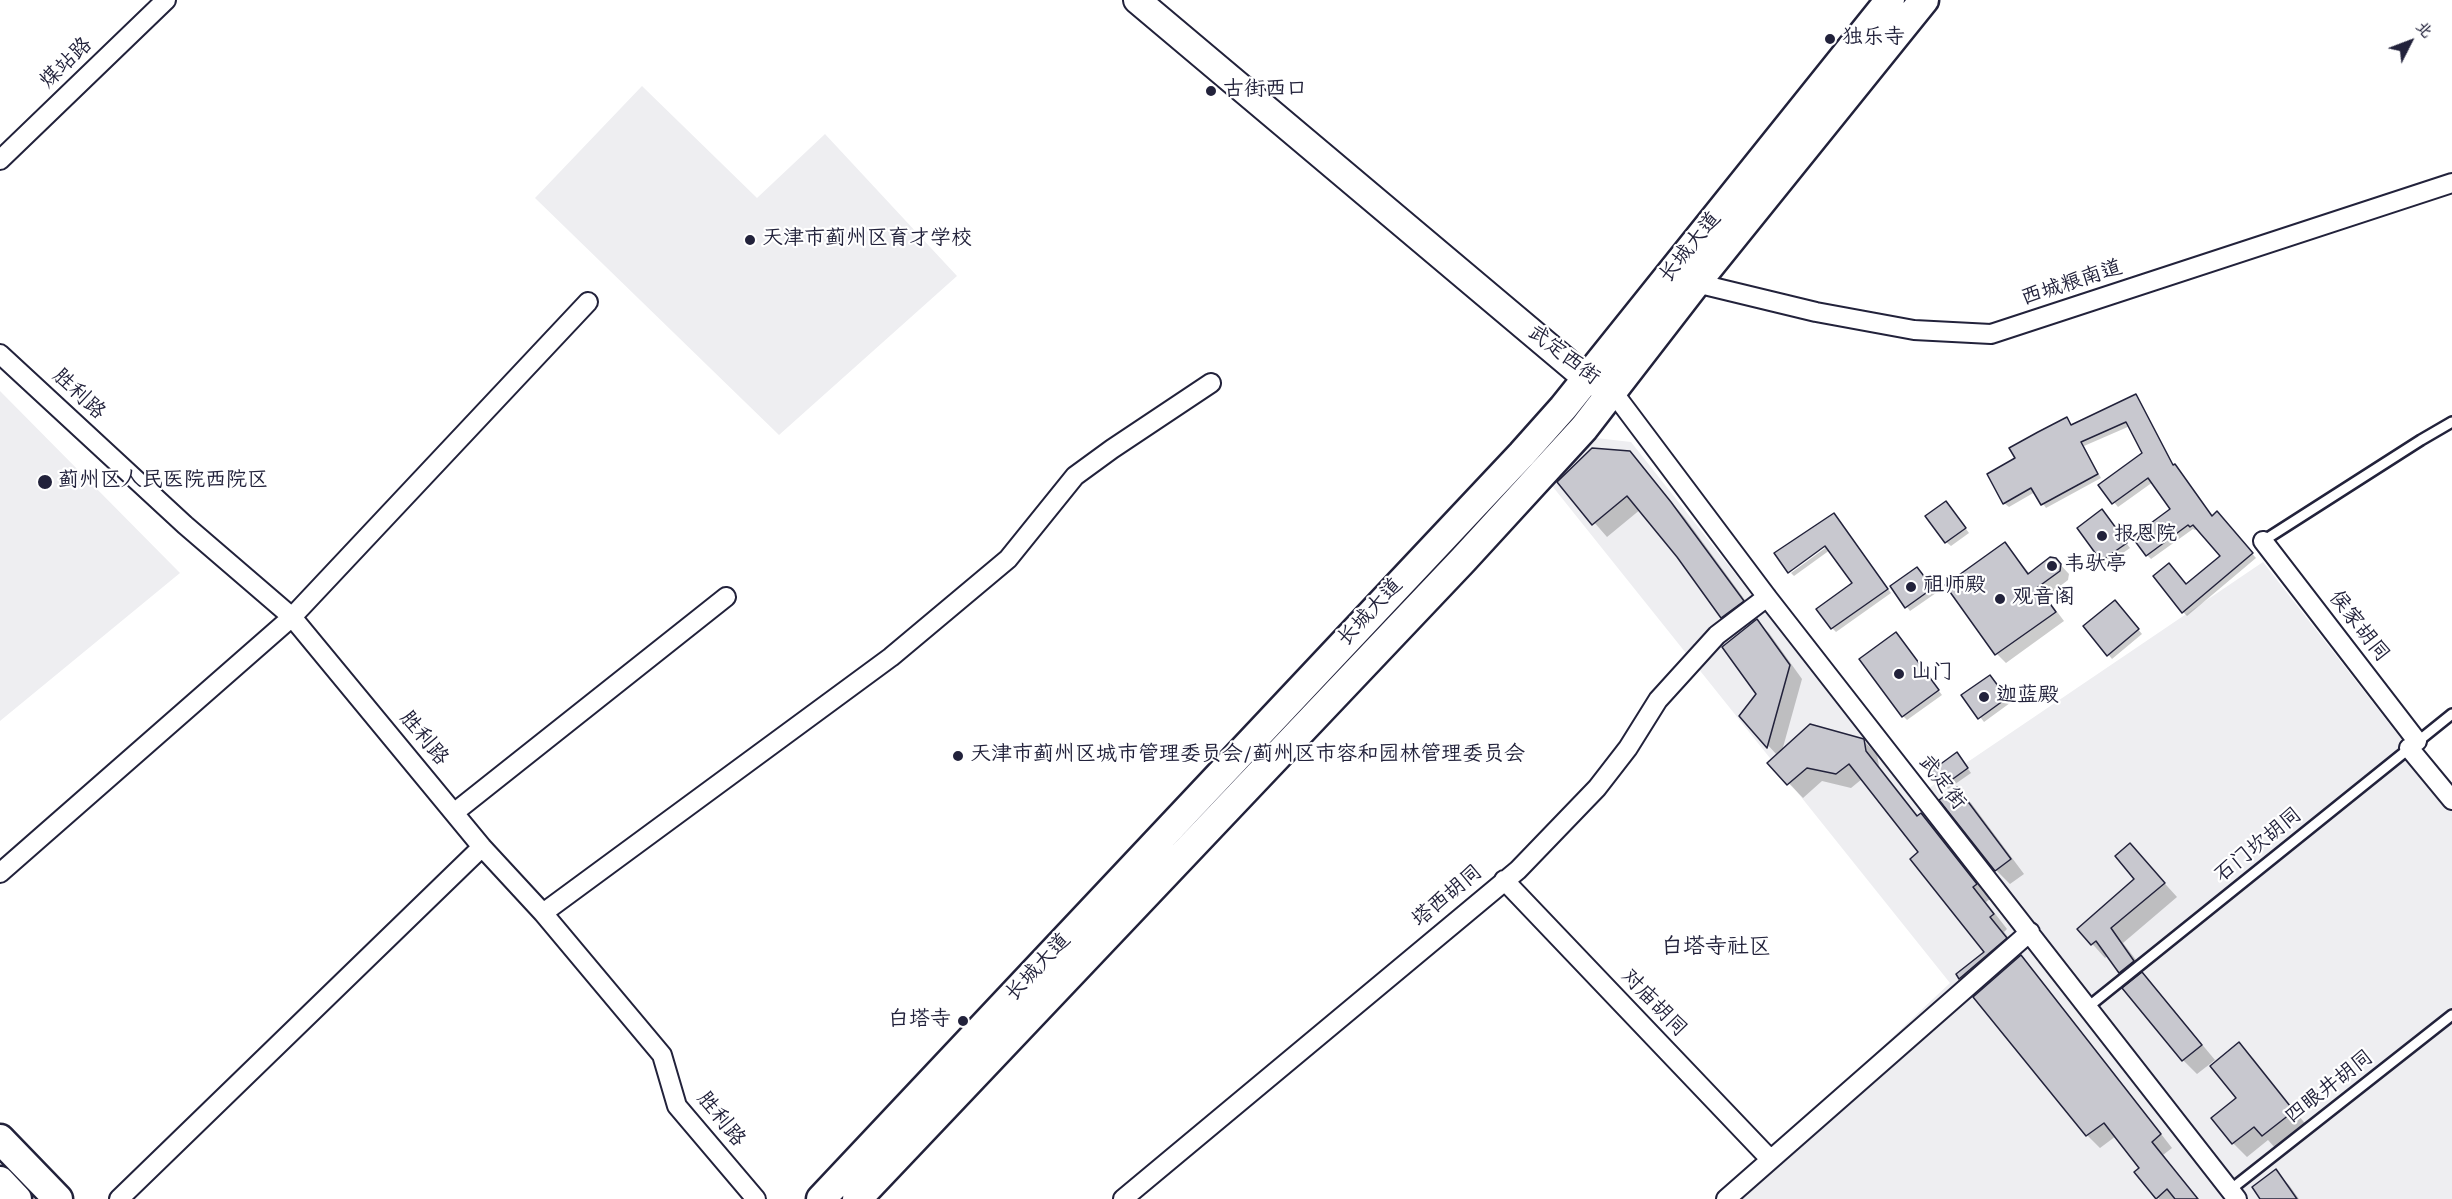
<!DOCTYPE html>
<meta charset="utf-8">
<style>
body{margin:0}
#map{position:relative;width:2452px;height:1199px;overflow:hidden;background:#fff;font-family:Mynerve,"LXGW WenKai TC",sans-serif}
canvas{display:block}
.north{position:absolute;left:2380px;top:12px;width:60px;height:60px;-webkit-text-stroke:4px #fff;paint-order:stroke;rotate:48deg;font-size:16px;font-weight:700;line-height:24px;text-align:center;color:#22223b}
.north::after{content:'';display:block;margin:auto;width:21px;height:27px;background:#22223b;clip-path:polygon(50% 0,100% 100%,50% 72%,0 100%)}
</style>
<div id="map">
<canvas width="2452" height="1199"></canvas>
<div class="north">北</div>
</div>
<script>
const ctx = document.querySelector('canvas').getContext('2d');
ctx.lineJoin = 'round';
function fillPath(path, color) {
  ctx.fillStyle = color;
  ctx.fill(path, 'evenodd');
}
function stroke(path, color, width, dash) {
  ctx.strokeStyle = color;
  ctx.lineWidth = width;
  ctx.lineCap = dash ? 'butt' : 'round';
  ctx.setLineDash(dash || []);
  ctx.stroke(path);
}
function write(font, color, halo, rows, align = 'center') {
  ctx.font = font + ' Mynerve,"LXGW WenKai TC",sans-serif';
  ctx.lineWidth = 4.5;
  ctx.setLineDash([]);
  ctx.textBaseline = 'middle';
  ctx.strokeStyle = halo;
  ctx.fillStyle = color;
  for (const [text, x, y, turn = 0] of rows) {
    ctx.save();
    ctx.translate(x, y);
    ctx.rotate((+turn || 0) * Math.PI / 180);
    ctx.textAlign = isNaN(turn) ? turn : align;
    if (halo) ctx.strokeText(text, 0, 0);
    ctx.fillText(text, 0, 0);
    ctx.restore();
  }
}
fillPath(new Path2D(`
 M642 86 757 198 825 134 957 276 779 435 535 198Z
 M0 391 180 573 0 721Z
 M1596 438 1631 442 1913 799 2263 562 2452 804V1199H1721L1950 983 1549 482Z`), '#eeeef1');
fillPath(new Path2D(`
 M2136 396 2174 466 2179 470 2213 517 2221 518 2256 558 2187 616 2183 612 2186 585 2222 556 2198 528 2195 530 2193 529 2151 559 2147 555 2172 510 2153 482 2118 507 2100 485 2144 454 2130 426 2084 446 2101 478 2046 508 2035 492 2009 507 2004 503 2017 459 2067 419 2072 426Z
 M1629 453 1685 518 1756 615 1735 630 1722 617 1641 509 1607 537 1559 482Z
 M1950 507 1969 533 1951 546 1946 542Z
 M2106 516 2130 548 2106 565 2079 528Z
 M1838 519 1891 593 1836 632 1832 628 1854 583 1830 550 1794 576 1791 573 1832 543Z
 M2005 544 2030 574 2056 560 2069 574 2068 580 2046 597 2064 621 2006 663 1997 654 1947 586Z
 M1917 569 1936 593 1910 611 1892 587Z
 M2119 606 2142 634 2112 659 2108 654Z
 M1757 621 1769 633 1802 679 1782 751 1863 740 1877 755 1879 766 1919 817 1921 815 1935 829 1990 899 1986 902 2007 929 2004 932 2020 952 1975 992 1958 974 1986 952 1920 853 1862 779 1851 788 1822 781 1803 798 1769 763 1777 755 1741 716 1758 694Z
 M1896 634 1942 695 1907 720 1903 716Z
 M1994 681 2010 703 1984 722 1964 696Z
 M1961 759 1971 773 1948 789 1934 771Z
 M1957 789 1971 803 2024 874 2010 884 1996 870Z
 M2130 845 2177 897 2123 943 2140 965 2138 966 2145 976 2215 1060 2197 1074 2183 1060 2131 983 2108 955 2105 958 2079 929 2136 879Z
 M2021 957 2033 970 2172 1148 2163 1155 2198 1199H2159L2136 1172 2141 1168 2116 1136 2100 1148 2087 1135 1976 997Z
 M2239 1044 2253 1058 2307 1126 2277 1150 2268 1140 2247 1157 2233 1143 2238 1099Z
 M2275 1171 2289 1185 2299 1199H2262Z`), '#0003');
const building = new Path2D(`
 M2136 394 2173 465 2175 464 2212 516 2217 511 2253 553 2182 613 2153 576 2169 563 2186 584 2220 556 2193 525 2190 527 2188 525 2146 556 2132 537 2170 509 2148 478 2112 504 2098 485 2142 453 2126 422 2081 442 2098 474 2041 505 2031 488 2003 504 1987 474 2015 458 2009 448 2038 432 2067 417 2071 425Z
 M1592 448 1630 451 1671 502 1744 601 1721 618 1677 557 1627 496 1592 525 1557 482Z
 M1946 501 1966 528 1945 543 1925 516Z
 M2102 509 2127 543 2101 561 2077 528Z
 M1834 513 1888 589 1831 629 1816 609 1852 583 1825 546 1788 573 1774 553Z
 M2005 542 2028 574 2050 557 2056 558 2061 564 2060 571 2038 587 2056 612 1995 655 1945 585Z
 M1917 567 1933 588 1905 608 1890 586Z
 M2115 600 2139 629 2107 656 2083 626Z
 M1757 619 1790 665 1767 748 1739 716 1756 694 1722 647Z
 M1896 632 1939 690 1902 717 1859 659Z
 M1990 675 2007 698 1978 719 1961 695Z
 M1810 724 1864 739 1866 751 1917 816 1921 813 1977 884 1973 887 1994 914 1990 917 2007 938 1959 979 1956 974 1984 952 1910 859 1918 852 1849 764 1836 774 1807 768 1787 785 1767 763Z
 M1957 752 1968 768 1943 786 1931 771Z
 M1957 787 2011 859 1995 871 1939 800Z
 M2130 843 2165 883 2111 928 2134 961 2119 973 2096 941 2091 945 2077 929 2134 879 2115 856Z
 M2021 955 2161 1134 2152 1142 2198 1199H2175L2167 1189 2156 1199 2134 1172 2139 1168 2104 1123 2086 1136 1973 997Z
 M2142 972 2202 1045 2182 1061 2122 988Z
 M2239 1042 2294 1111 2262 1136 2254 1127 2232 1144 2211 1118 2236 1098 2210 1066Z
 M2276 1169 2297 1199H2260L2252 1187Z`);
fillPath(building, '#c8c8cf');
stroke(building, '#22223b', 1.5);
const lane = new Path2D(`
 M2263 541 2421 440 2452 422
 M2088 1007 2452 714
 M2230 1190 2452 1015`);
const street = new Path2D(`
 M0 160 166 0
 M1696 283 1816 312 1914 330 1991 334 2452 183
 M0 354 185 525 292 617 482 847 543 913 662 1055 677 1106 756 1199
 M1613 392 1767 597 2237 1199
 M2263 541 2417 741
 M2409 748 2452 800
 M455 812 726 597
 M0 873 292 617 588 302
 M1504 880 1770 1159
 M543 913 891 657 1008 559 1075 476 1112 449 1211 383
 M119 1199 482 847
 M1123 1199 1518 870 1597 788 1628 748 1658 700 1717 635 1767 597
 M1726 1199 2030 932`);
const secondary = new Path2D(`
 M1137 0 1586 378 1605 388`);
const primary = new Path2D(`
 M0 1139 58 1199
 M0 1181 17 1199
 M821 1199 1522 454 1563 408 1890 0
 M857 1199 1463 560 1584 428 1696 283 1924 0`);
stroke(lane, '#22223b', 14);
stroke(street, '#22223b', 22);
stroke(secondary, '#22223b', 30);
stroke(primary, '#22223b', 33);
stroke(lane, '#fff', 9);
stroke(street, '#fff', 18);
stroke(secondary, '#fff', 26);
stroke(primary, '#fff', 28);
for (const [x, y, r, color] of [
 [1830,39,6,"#22223b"],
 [1211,91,6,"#22223b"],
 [750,240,6,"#22223b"],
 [45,482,8,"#22223b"],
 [2102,536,6,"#22223b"],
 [2052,566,6,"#22223b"],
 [1911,587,6,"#22223b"],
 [2000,599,6,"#22223b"],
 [1899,674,6,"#22223b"],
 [1984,697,6,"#22223b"],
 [958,756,6,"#22223b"],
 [963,1021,6,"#22223b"]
]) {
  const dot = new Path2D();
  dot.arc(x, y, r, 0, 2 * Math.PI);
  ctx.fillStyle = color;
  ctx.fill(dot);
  stroke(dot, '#fff', 2);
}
write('21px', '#22223b', '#fff', [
 ["独乐寺",1842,39],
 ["古街西口",1223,91],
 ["天津市蓟州区育才学校",762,240],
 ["蓟州区人民医院西院区",58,482],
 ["报恩院",2114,536],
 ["韦驮亭",2064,566],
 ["祖师殿",1923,587],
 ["观音阁",2012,599],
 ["山门",1911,674],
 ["迦蓝殿",1996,697],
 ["天津市蓟州区城市管理委员会/蓟州区市容和园林管理委员会",970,756],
 ["白塔寺",951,1021,"right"]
], 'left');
write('21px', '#22223b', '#fff', [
 ["煤站路",67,64,-44],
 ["长城大道",1691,248,-51],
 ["西城粮南道",2072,284,-18],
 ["武定西街",1563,356,37],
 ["胜利路",78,395,43],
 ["长城大道",1371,613,-47],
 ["侯家胡同",2358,627,52],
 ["胜利路",423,739,50],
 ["武定街",1941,783,52],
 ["石门坎胡同",2259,846,-39],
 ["塔西胡同",1448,897,-40],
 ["长城大道",1039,968,-47],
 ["对庙胡同",1653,1004,46],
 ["四眼井胡同",2330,1088,-38],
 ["胜利路",720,1120,51]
]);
write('22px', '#22223b', '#fff', [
 ["白塔寺社区",1716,948]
]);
</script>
